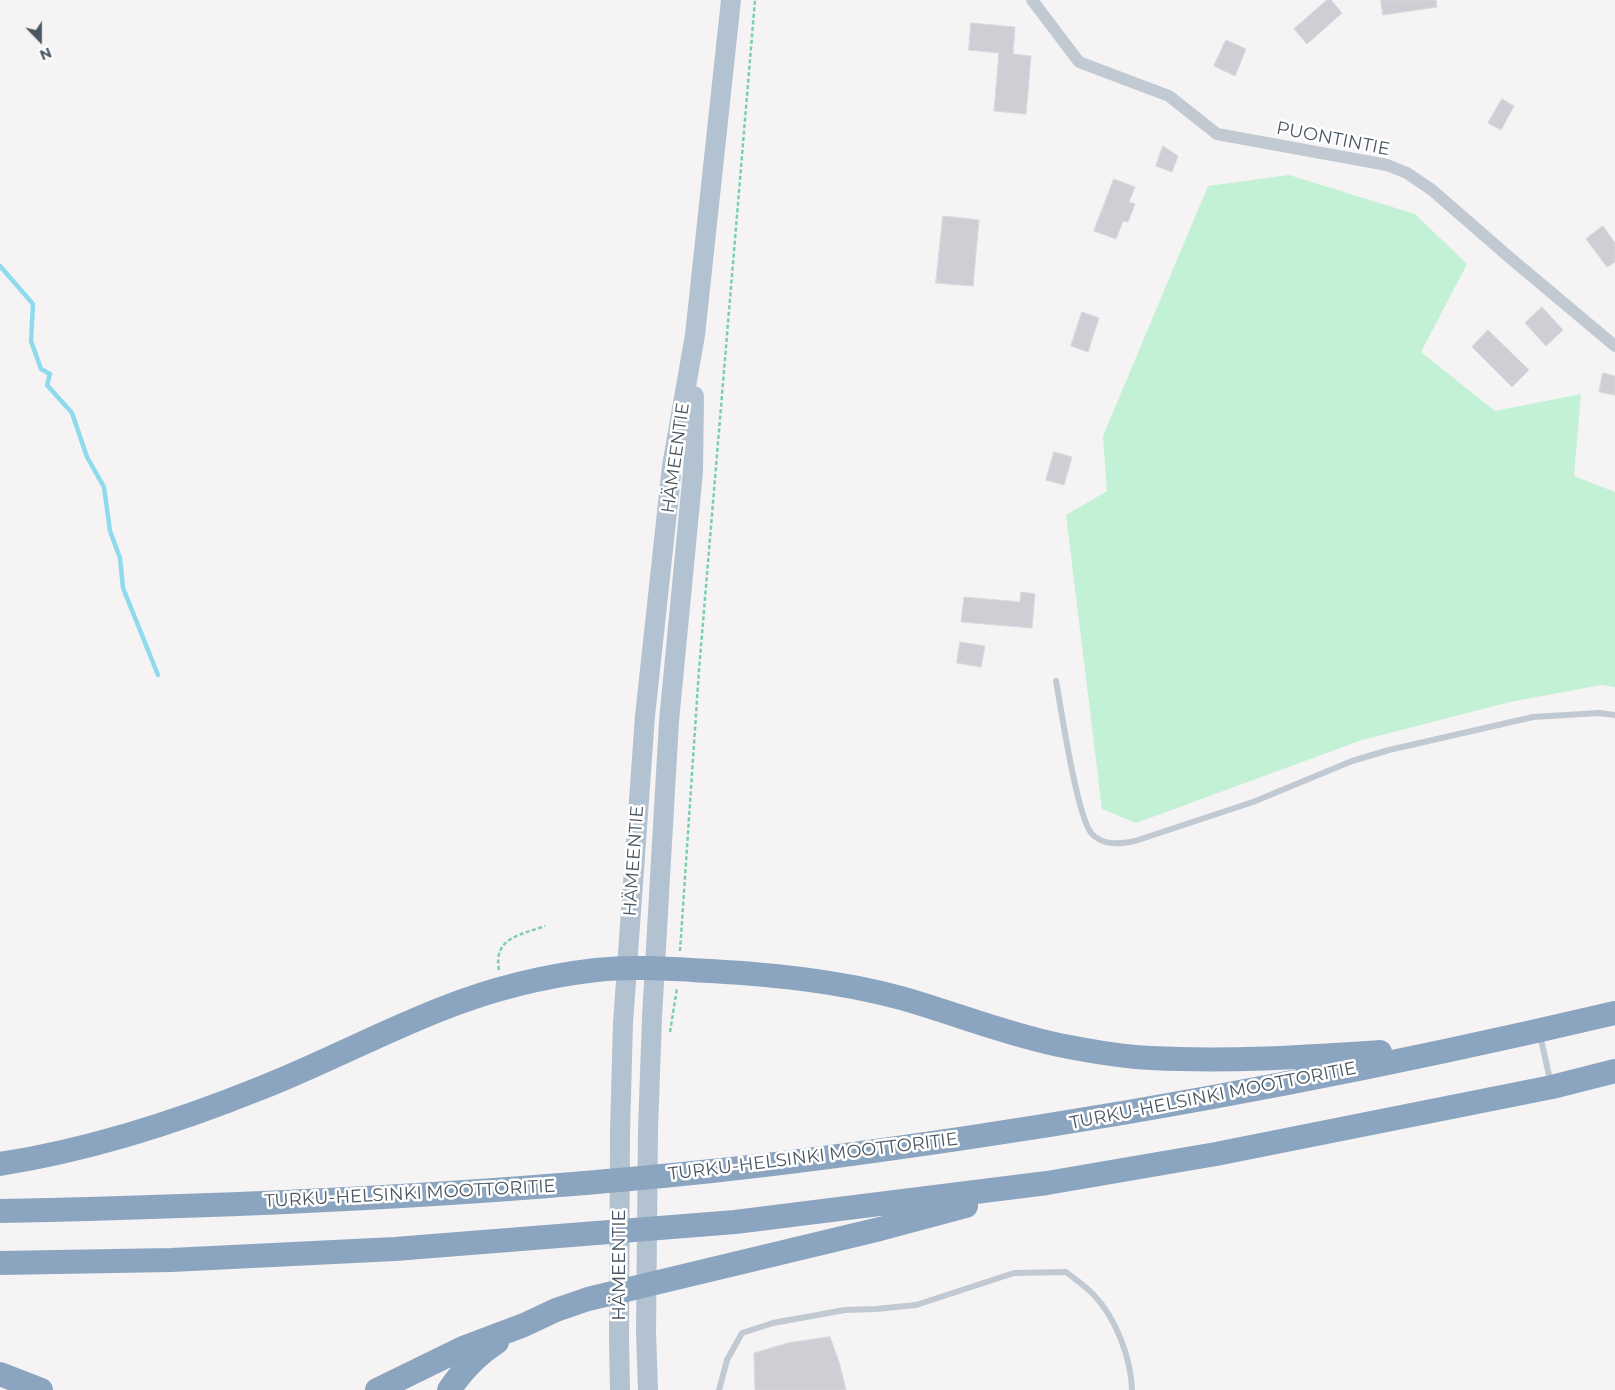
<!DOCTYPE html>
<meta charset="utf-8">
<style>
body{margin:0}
#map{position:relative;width:1615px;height:1390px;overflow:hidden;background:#f5f3f3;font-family:Montserrat,sans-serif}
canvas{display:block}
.north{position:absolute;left:15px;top:15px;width:50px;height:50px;-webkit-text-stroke:4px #fff;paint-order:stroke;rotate:158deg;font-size:14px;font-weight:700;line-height:20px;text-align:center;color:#4a5661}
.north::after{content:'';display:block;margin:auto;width:18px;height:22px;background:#4a5661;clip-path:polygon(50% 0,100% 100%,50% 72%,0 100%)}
</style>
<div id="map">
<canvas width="1615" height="1390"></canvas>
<div class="north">N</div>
</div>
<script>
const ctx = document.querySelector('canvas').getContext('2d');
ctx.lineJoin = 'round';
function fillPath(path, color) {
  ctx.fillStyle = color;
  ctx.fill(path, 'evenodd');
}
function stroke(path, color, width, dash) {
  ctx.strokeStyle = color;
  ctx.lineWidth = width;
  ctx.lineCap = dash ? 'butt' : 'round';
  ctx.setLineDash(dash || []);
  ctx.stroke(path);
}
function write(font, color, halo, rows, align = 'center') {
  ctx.font = font + ' Montserrat,sans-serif';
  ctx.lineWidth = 5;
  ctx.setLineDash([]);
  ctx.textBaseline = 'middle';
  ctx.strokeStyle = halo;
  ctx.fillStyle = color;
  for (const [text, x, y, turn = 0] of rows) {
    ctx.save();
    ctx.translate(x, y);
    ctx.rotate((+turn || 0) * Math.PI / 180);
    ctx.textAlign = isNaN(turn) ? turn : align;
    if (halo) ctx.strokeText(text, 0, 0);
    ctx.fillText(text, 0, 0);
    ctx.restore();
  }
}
fillPath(new Path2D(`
 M1289 175 1415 214 1467 264 1421 352 1495 411 1581 394 1574 476 1615 492V687L1601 685 1510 702 1362 740 1136 823 1102 809 1066 515 1107 491 1103 436 1208 186Z`), '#c3f1d5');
stroke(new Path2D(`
 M0 266 33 304 31 341 41 369 50 374 47 385 72 413 87 457 104 487 110 531 120 558 123 588 158 675`), '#90daee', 4.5);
const building = new Path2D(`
 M1327 0H1331L1342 13 1307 44 1294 29Z
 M1381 0H1436L1437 7 1383 15Z
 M971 23 1015 27 1013 54 1031 56 1026 114 994 111 999 53 969 50Z
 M1226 40 1246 49 1235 76 1214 66Z
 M1502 99 1514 106 1501 130 1488 123Z
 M1163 146 1178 156 1172 172 1156 166Z
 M1114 179 1135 187 1129 202 1135 204 1128 222 1123 221 1116 239 1094 231Z
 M943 216 979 220 973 286 936 283Z
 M1603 226 1615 243V262L1607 267 1586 239Z
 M1542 307 1563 330 1546 346 1525 323Z
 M1082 312 1099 318 1088 352 1071 346Z
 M1488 330 1529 370 1512 387 1472 347Z
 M1603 373 1615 376V395L1599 392Z
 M1054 452 1072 457 1064 485 1046 480Z
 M1021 592 1035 594 1032 628 961 622 964 597 1020 602Z
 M960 642 985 646 981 667 957 663Z
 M830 1337 839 1362 846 1390H755L754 1353 788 1343Z`);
fillPath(building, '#cdcfd5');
stroke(building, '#d7d9de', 1);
stroke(new Path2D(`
 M680 951 699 670 755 0
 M499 970C493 937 521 935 545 926
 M670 1032 677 988`), '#7ad0a6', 2.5, [4, 2.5]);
stroke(new Path2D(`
 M1056 681C1061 708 1077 818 1092 834 1104 846 1120 844 1135 841L1253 802 1352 761 1389 750 1533 717 1599 713 1615 715
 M1540 1035 1551 1084
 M719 1390 727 1360 742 1333 773 1323 845 1310 876 1309 916 1305 1014 1273 1066 1272C1075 1279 1085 1286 1093 1294 1116 1318 1131 1358 1132 1390`), '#c1cad2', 6);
stroke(new Path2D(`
 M1032 0 1079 62 1169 96 1217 134 1387 165 1407 173 1432 190 1509 257 1615 346`), '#c1cad2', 12);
stroke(new Path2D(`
 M620 1390 619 1340 620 1132 623 1023 645 716 672 466 695 335 731 0
 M648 1390 646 1333 648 1130 652 1017 669 721 693 471 694 396`), '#b3c2d1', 20);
stroke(new Path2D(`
 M0 1164C89 1150 177 1122 261 1088 322 1064 382 1032 444 1008 492 989 545 976 596 970 635 966 672 969 711 971 776 975 838 981 901 998 954 1013 1005 1034 1059 1045 1089 1051 1121 1057 1151 1058 1227 1062 1303 1057 1380 1052
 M0 1211C238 1206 475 1196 712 1171 798 1162 885 1150 972 1137 1188 1105 1402 1063 1615 1013
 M0 1263 171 1260 395 1249 735 1222 1047 1183 1216 1154 1552 1087 1615 1071
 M0 1374 41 1390
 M377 1390 463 1348 524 1325 556 1310 588 1299 880 1229 966 1206
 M449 1390C462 1371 478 1354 497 1342`), '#8ba5c1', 24);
write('18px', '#4a5661', '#fff', [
 ["PUONTINTIE",1333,139,11],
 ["HÄMEENTIE",676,458,-82],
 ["HÄMEENTIE",634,861,-86],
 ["TURKU-HELSINKI MOOTTORITIE",1213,1096,-11],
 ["TURKU-HELSINKI MOOTTORITIE",813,1157,-7],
 ["TURKU-HELSINKI MOOTTORITIE",410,1194,-3],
 ["HÄMEENTIE",620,1265,-90]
]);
</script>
